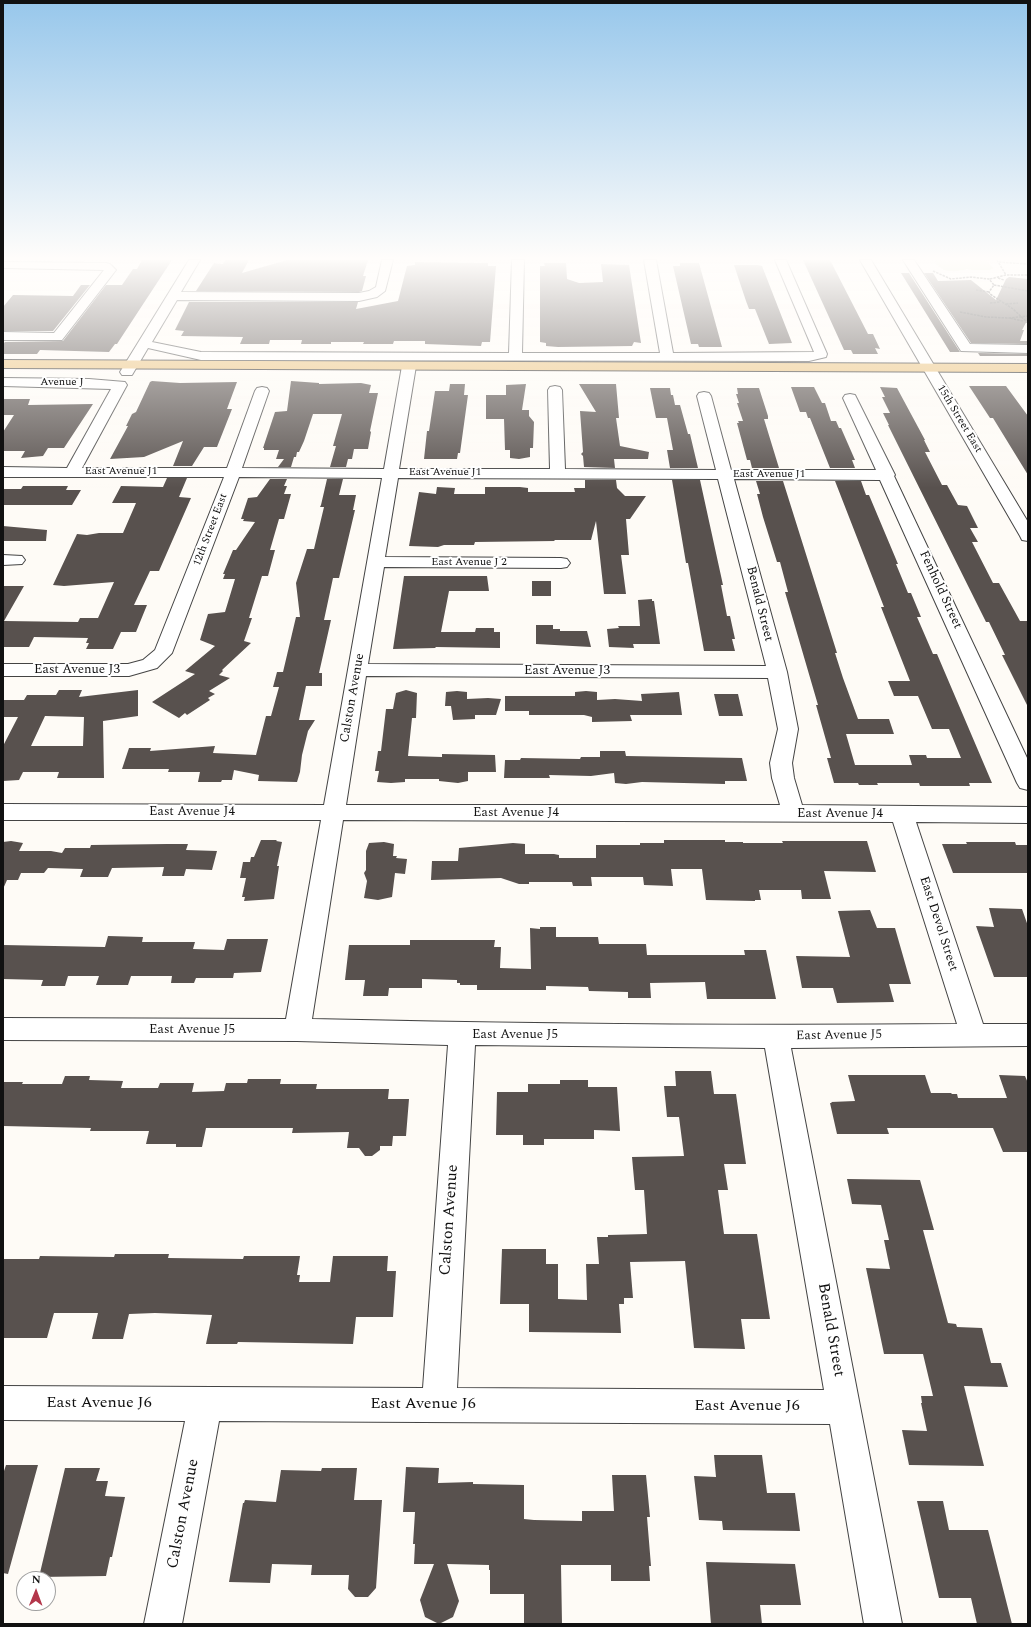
<!DOCTYPE html>
<style>
body{margin:0}
#map{position:relative;width:1031px;height:1627px;overflow:hidden;background:#fefbf6;font-family:Spectral,serif}
canvas{display:block}
.frame{position:absolute;inset:0;border:4px solid #111;pointer-events:none}
.north{position:absolute;left:16px;top:1571px;width:40px;height:40px;box-sizing:border-box;background:#fff;border:1px solid #a0a0a0;border-radius:50%;rotate:1deg;font-size:11px;font-weight:700;line-height:16px;text-align:center;color:#111}
.north::after{content:'';display:block;margin:auto;width:14px;height:18px;background:#b3374b;clip-path:polygon(50% 0,100% 100%,50% 72%,0 100%)}
</style>
<div id="map">
<canvas width="1031" height="1627"></canvas>
<div class="frame"></div>
<div class="north">N</div>
</div>
<script>
const ctx = document.querySelector('canvas').getContext('2d');
ctx.lineJoin = 'round';
function fillPath(path, color) {
  ctx.fillStyle = color;
  ctx.fill(path, 'evenodd');
}
function stroke(path, color, width, dash) {
  ctx.strokeStyle = color;
  ctx.lineWidth = width;
  ctx.lineCap = dash ? 'butt' : 'round';
  ctx.setLineDash(dash || []);
  ctx.stroke(path);
}
function write(font, color, halo, rows, align = 'center') {
  ctx.font = font + ' Spectral,serif';
  ctx.lineWidth = 4;
  ctx.setLineDash([]);
  ctx.textBaseline = 'middle';
  ctx.strokeStyle = halo;
  ctx.fillStyle = color;
  for (const [text, x, y, turn = 0] of rows) {
    ctx.save();
    ctx.translate(x, y);
    ctx.rotate((+turn || 0) * Math.PI / 180);
    ctx.textAlign = isNaN(turn) ? turn : align;
    if (halo) ctx.strokeText(text, 0, 0);
    ctx.fillText(text, 0, 0);
    ctx.restore();
  }
}
fillPath(new Path2D(`
 M934 260H986L993 268 990 270H972L967 269C961 271 946 273 941 268 938 266 936 263 934 260Z`), '#d9e6c1');
fillPath(new Path2D(`
 M142 260H172L117 344H115L109 352 40 350 37 354H3V344L5 342 63 341 106 285H122L133 269H137Z
 M225 260H249L242 273 287 260H368L363 276H366L362 291 359 292 196 291 214 263 223 264Z
 M803 260H830L868 334H873L880 349 875 348 878 354H853L851 350H844Z
 M415 262 488 263V266H496L490 342H482L481 346 425 344V341H394L393 344H363L364 342H331V344H301L302 340H270L269 344H240L243 337 181 336 184 331 175 330 189 302H358L356 309 398 301 407 266 415 265Z
 M544 263H566L567 279 579 283 603 282 601 264 629 265 641 343 634 342 632 346 558 347 546 346V343L540 342V266H545Z
 M680 263H699L722 347H699L698 344H691L673 266H680Z
 M734 265H758L762 266 792 343 769 344 755 309H749L746 301Z
 M901 273H909L960 352H950Z
 M924 273H933L938 281 971 280 996 300 1006 279 1009 277 1028 279V319L1022 330H1024L1020 341H1028V344L971 343Z
 M81 285H90L53 331H3V307L13 295 73 296Z
 M978 353 1028 354V356H980Z
 M152 381 180 383 237 382 227 409H232L217 447H204L192 466H173L183 441 144 457 110 459 128 426H126L132 414 136 412 150 382Z
 M291 381 319 383V384L361 383 371 385 369 393H378L370 431 371 432 368 449H354L352 459H348L346 467H330L336 446H333L342 414H313L304 441 299 452H297L296 457H294L291 467H278L284 459H276L279 450H264V448H263L275 412 287 411Z
 M450 384H465L464 395H468L460 453H458L457 459H424L427 431H429L435 391H449Z
 M526 384 522 410H529V416L534 422 533 448H530V457L519 459 510 458V450H505L504 419H486V395H506V385Z
 M579 384H616L619 418H616L620 446 649 452 648 459H614L615 468 584 467 583 456 581 454 583 452 580 411 596 412Z
 M969 386H1006L1028 416V475L993 418H990Z
 M791 387H814L822 403H825L831 421H836L839 428H841L855 460H852L855 468H830L810 418H808L806 412H800Z
 M880 387 897 388 925 440H924L930 452H925L942 485H947L958 505 967 506 978 528H970L978 542H972L993 583H999L1020 621H1028V707L1002 655H1005L989 622H986L888 425H889L883 413H890L882 397H885Z
 M650 388H670L671 395H673L675 405H680L688 434H690L698 468H670L667 450H673L667 418H656Z
 M737 388H759L768 416V419H764L779 468H752L750 460H747L737 423H739L738 421H743L737 403H739L736 394H738Z
 M3 399H30L28 405 93 404 64 448H48L43 456 21 458 25 451H3V432L14 415H3Z
 M167 478H187L179 497 191 498 159 571H150L134 605H147L136 632H121L113 649H86L89 643H86L88 638 34 637 29 647H3V586H24L4 621 78 622 80 618H98L114 582 64 586 53 585 77 534 87 535 99 533H123L136 503H112L121 486 163 487Z
 M270 479H287L284 486H287L284 494H291L284 519H279L270 550H275L268 576H262L249 618H252L244 641 251 643 222 670 223 671 219 675 230 678 209 691 215 694 208 698 210 700 187 715 185 713 179 718 152 702 195 674 185 671 215 646 200 640 208 614 225 612 235 579H223L225 574H223L233 550H236L255 522 243 521 244 519H241L248 498 257 497Z
 M327 479H343L339 495H356L353 510H355L339 578H333L324 620H331L319 673H322V686H306L299 720H315L308 731 302 755 300 772 297 782 258 781 259 775 234 770 232 780H222L221 782H198L200 772H168L169 769H122L129 748H151L150 751 215 746 213 753 256 755 266 716H271L279 687H273L277 672H283L296 617H300L296 583 307 549H314L324 507H320L321 505Z
 M585 480H616L617 488 625 496H646L630 519H626L629 555H621L626 594H604L596 521 591 540H554L555 541 475 542 474 545H444L438 547 409 546 419 492 436 494 437 487 455 488 454 494H485V487H520L528 488V492H575L574 488H585Z
 M672 480H700L723 585H721L727 616H730L735 639H732L735 651H704L688 563H686Z
 M756 481H783L837 653H835L843 678 858 719H889L894 734H846L855 765H912L909 755H926L927 758H961L949 729H932L918 696H894L888 681H910L881 607H884L835 481H861L866 495H869L898 564H896L908 593H911L921 617H917L933 654H937L992 783H969L970 786H920L919 783H877L878 785H859L858 783H834L827 758H831L816 705H818L785 592H788L780 562H777L763 517 757 494H760Z
 M23 486H68L66 490H81L72 505H3V489H21Z
 M3 526 47 530 46 541H3Z
 M404 576H487L489 591H449L441 632H475L476 628H494V632H500V648L436 647 435 648 393 649Z
 M532 581H551V596H532Z
 M652 599V601H654L660 644H633L634 648 609 647 607 629 619 628 618 626H640L638 600Z
 M536 625H553V629H560V631H587L591 647 536 644Z
 M59 690H82L79 697 138 690V716L103 721 104 778H57L59 772H23L19 780 3 781V746L18 717H3V700H24L27 695H56ZM45 716 84 717 83 746H31Z
 M406 690 417 693 416 718H412L408 756 442 757V754L495 755 496 772H468V781L458 783 439 781V779H405V782L391 783 377 782 379 771H375L378 751H381L386 709H393L396 693Z
 M457 691 467 692V699L488 698 501 699 496 715H475V719L453 720 451 706H445L446 692Z
 M586 691 597 692V700L615 699 642 701 641 694 679 692 682 715H630L632 721 592 722V717L584 715H529V711H505V696H575V692Z
 M714 694H738L743 716H719Z
 M600 751H625L626 756 742 758 747 781H725V784L642 782 626 784 615 783 614 773 591 776 549 775 550 778H504L505 760H520L521 758 580 759 581 757H600Z
 M261 840H277L276 841 282 842 277 866H279L274 899 244 901 245 897H242L246 878H240L243 862H250L251 857H254Z
 M664 840H725V842H743V843H783L782 841H867L876 872 824 871 831 899H802L801 890H759L761 900H755V901L706 900 702 869H671L673 886 644 885 643 877H591L592 886H573L572 882H529V884H519L501 878 431 880 432 861H458L459 848 513 843 525 844V854H554L559 855V858H596V845H640V843H664Z
 M11 841 23 843 19 851H51L62 853 65 848H90L91 845 167 844H188L186 850 217 851 212 870 186 869 184 876H162L164 867 112 868 108 877H80L83 869 48 868 44 873H21L18 880H7L3 889V842Z
 M384 842 394 844 393 856H397L396 858 407 859 405 874 395 873 392 897 378 900 364 898 367 881 364 873 366 870V851L369 843Z
 M966 842H1015L1016 845H1028V873H953L942 844H967Z
 M989 908 1022 909 1028 926V977H994L976 926 994 927Z
 M870 910 877 928H895L911 984H889L894 1002 837 1003 833 988H802L796 956 850 957 838 911Z
 M540 927H556V937H598L599 944H646L647 955H745L744 950H766L776 999H707L705 982 650 983 651 998H628V992L589 991 588 987 546 986V990H477V985H460V983H457V980L422 979V988H389L388 996H363L365 980H345L349 945H410V940H495L494 947H501L500 968 531 969 530 928 540 929Z
 M108 936 143 937 142 942H195L193 949 224 950 227 939H268L261 972 234 973 233 978H196L194 983H171L172 976H131L128 985H96L99 976H68L65 986H41L43 980 3 979V945L105 947Z
 M675 1071H711L714 1094H736L746 1164H724L728 1190H718L724 1234H757L770 1319H741L745 1349 694 1348 685 1261 630 1262 633 1298H624V1304H619L621 1333 529 1332V1304H500L502 1249H546V1264H558V1299L587 1300 586 1264H599L597 1237H608V1235L647 1234 644 1190H635L632 1157 684 1156 679 1117H667L664 1086H676Z
 M848 1075H925L931 1093H951L952 1094H957L958 1098H1007L999 1075 1025 1076 1028 1083V1152H1003L993 1128H887L889 1134H837L830 1103H832L831 1102 855 1101Z
 M65 1076H90L89 1080 123 1081 121 1088H158L160 1083H194L192 1092 224 1091 226 1083H247L248 1079H281L280 1084H317L316 1089H389L388 1099H409L406 1136H393L392 1146H380V1150L372 1156H365L359 1148H347L349 1132 292 1133 293 1128H206L202 1147H176V1144H146L149 1131H90L91 1128 3 1126V1082H23L22 1084H62Z
 M560 1080H588V1087H617L620 1131 594 1130V1139H544V1145H523V1135H496L497 1092H528V1084H560Z
 M847 1179 920 1180 934 1230H923L948 1323 956 1324 957 1327 982 1328 991 1363H1001L1008 1387 964 1386 984 1466 909 1465 902 1430 927 1431 921 1403H922L921 1396H933L923 1354H884L866 1268 890 1269 884 1240H889L881 1205 852 1204Z
 M115 1254H169L168 1258 243 1259 244 1256H300L297 1275H300L299 1282H330L333 1256H388L387 1271H396L393 1317H356L353 1344 238 1342 237 1344H206L212 1315 155 1313 129 1314 123 1339H92L98 1313H54L47 1338H3V1259H39L40 1256 114 1257Z
 M714 1455H762L767 1493H795L800 1531 723 1530 722 1521 699 1520 694 1476 716 1477Z
 M6 1465H38L8 1574 3 1573V1474Z
 M406 1467 439 1468 438 1483 473 1482V1484L524 1485V1519L534 1520 582 1521V1511H614L612 1475H646L650 1517H647L651 1566H649L650 1581H611V1565H561L562 1624H524V1594H490V1570H489V1565L447 1564 459 1601 453 1617 439 1624 425 1617 420 1600 434 1564H414L415 1544H413L415 1512H403Z
 M65 1468H100L96 1481H108L105 1496 125 1497 112 1557H110L106 1576 39 1577Z
 M322 1468H357L354 1500H382L376 1588 368 1597H355L348 1589 349 1575H311L312 1565 272 1564 270 1583 229 1582 243 1503H244L245 1500 276 1502 281 1470 321 1471Z
 M917 1501H943L949 1530H988L1012 1624H977L971 1598H939Z
 M706 1562 795 1564 801 1605H760L762 1624H711Z`), '#58514e');
const minor = new Path2D(`
 M189 260H200L181 292 359 293 369 291 376 287 382 260H393L385 291 377 297 359 301 177 300 152 342 201 352 509 353 512 260H524L522 353H660L644 260H656L673 353 814 352 775 260H786L827 354 826 357 809 361 201 360 148 348 132 375H122L120 372Z
 M860 260H871L1028 522V541L1022 540 1020 536Z
 M903 260H914L970 344 1028 345V353L961 351Z
 M3 262 106 263 110 264 116 270 62 340H3V332L54 333 104 270 3 268Z
 M409 362 414 363 416 366 399 469H550L548 390 550 387 555 386 560 387 562 390 565 469 716 470 697 396 699 393 704 392 709 393 711 396 731 470H876L843 398 845 395 850 394 855 395 895 475 894 476 1028 760V790L1020 788 1017 783 880 480 734 479 787 672 798 729 792 763 794 778 802 805 1028 807V823L916 822 983 1024H1028V1046L791 1048 902 1624H864L830 1424 219 1421 182 1624H144L185 1421 3 1420V1386L423 1388 448 1045 297 1041 3 1040V1018L286 1019 321 820H3V804L324 805 382 478 239 477 172 653 157 668 129 676H3V664H128L143 660 155 650 224 477H3V467L67 468 111 389 3 386V378L89 379 125 382 127 385 82 468H227L255 391 257 388 262 387 267 388 269 391 242 468 384 469 402 366 404 363ZM398 478 718 479 766 666 368 664 384 567 561 568 567 567 570 563 567 559 561 558 385 557ZM366 676 768 678 778 729 770 763 772 778 780 805H346ZM343 820 893 822 957 1024C742 1026 527 1024 312 1019ZM475 1045 765 1048 824 1390 457 1388Z
 M3 555 22 556 25 560 22 564 3 565Z`);
const major = new Path2D(`
 M3 360 1028 364V372L3 368Z`);
stroke(minor, '#444', 2);
stroke(major, '#222', 2);
stroke(new Path2D(`
 M997 260 1006 275
 M999 262 1028 264
 M933 271 951 279 971 277 989 279 994 285 989 292 990 294 1013 309 1028 323
 M998 278 1004 280
 M990 279 1006 275H1028
 M994 285 1028 291
 M976 290 989 292
 M990 303 1000 302
 M1006 304 1018 303
 M960 312 986 317 1009 318
 M1023 321 1009 318 1028 316`), '#333', 1.5, [2.5, 1]);
fillPath(minor, '#fff');
fillPath(major, '#eac17a');
const sky = ctx.createLinearGradient(0, 0, 0, 488);
sky.addColorStop(0, '#97c7eb');
sky.addColorStop(0.53, '#fffdfb');
sky.addColorStop(1, '#fffdfb00');
ctx.fillStyle = sky;
ctx.fillRect(0, 0, 1031, 488);
write('11px', '#111', '#fff', [
 ["Avenue J",62,383],
 ["15th Street East",959,419,59],
 ["East Avenue J1",121,472],
 ["East Avenue J1",445,473],
 ["East Avenue J1",769,475],
 ["12th Street East",211,530,-69],
 ["East Avenue J 2",469,563]
]);
write('13px', '#111', '#fff', [
 ["Fenhold Street",940,590,65],
 ["Benald Street",759,604,76],
 ["East Avenue J3",77,670],
 ["East Avenue J3",567,671],
 ["Calston Avenue",353,698,-80],
 ["East Avenue J4",192,812],
 ["East Avenue J4",516,813],
 ["East Avenue J4",840,814],
 ["East Devol Street",938,924,72],
 ["East Avenue J5",192,1030],
 ["East Avenue J5",515,1035],
 ["East Avenue J5",839,1036,-1]
]);
write('16px', '#111', '#fff', [
 ["Calston Avenue",450,1220,-86],
 ["Benald Street",830,1330,80],
 ["East Avenue J6",99,1404],
 ["East Avenue J6",423,1405],
 ["East Avenue J6",747,1407],
 ["Calston Avenue",184,1514,-79]
]);
</script>
